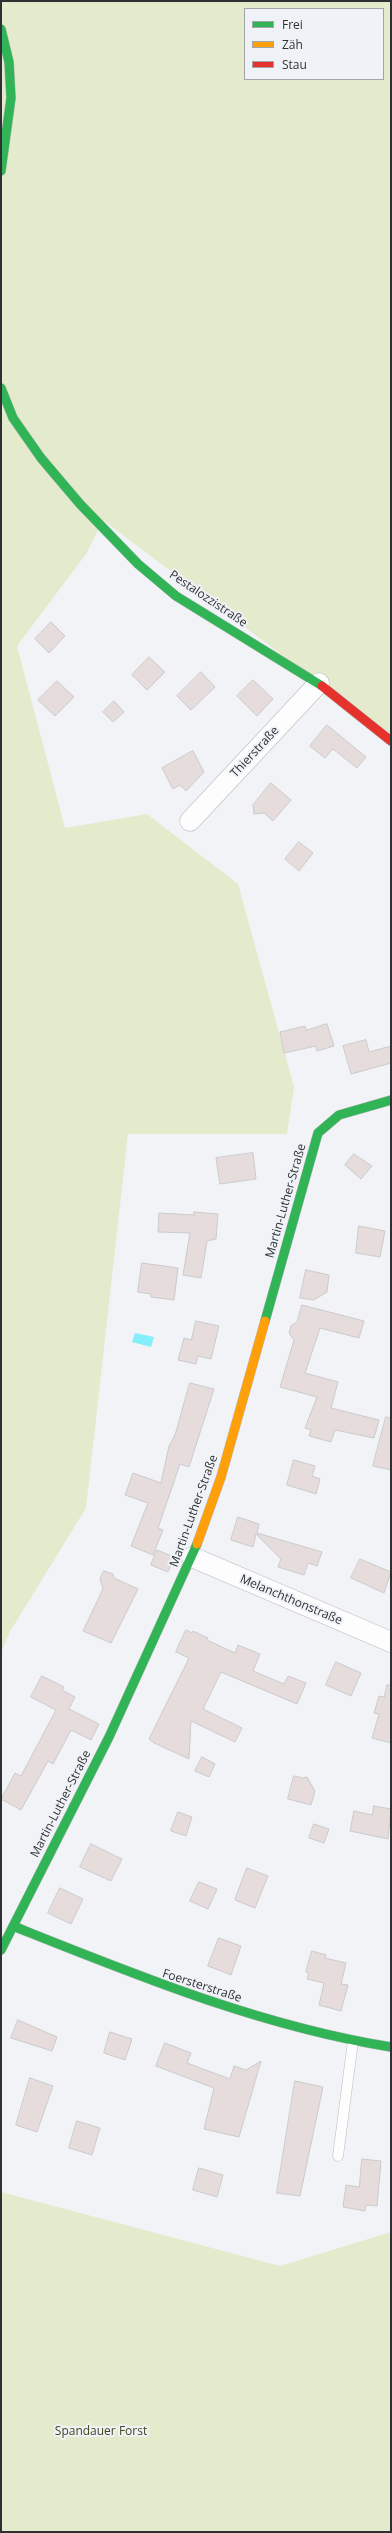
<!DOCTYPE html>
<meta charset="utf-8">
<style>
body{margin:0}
#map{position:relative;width:392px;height:2533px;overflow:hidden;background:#f1f3f6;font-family:"Open Sans",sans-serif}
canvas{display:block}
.frame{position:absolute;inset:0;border:2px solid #2f3032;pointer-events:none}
.legend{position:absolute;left:244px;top:8px;width:140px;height:72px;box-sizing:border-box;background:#eff3f8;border:1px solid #a2a5a9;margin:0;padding:5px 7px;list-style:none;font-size:12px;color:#2f3032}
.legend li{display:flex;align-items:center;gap:8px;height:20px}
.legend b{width:20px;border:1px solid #a2a5a9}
</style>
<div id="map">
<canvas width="392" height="2533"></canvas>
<div class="frame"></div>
<ul class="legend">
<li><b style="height:5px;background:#30b455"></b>Frei</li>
<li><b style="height:5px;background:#ff9f0a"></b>Zäh</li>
<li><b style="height:5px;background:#e5322d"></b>Stau</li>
</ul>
</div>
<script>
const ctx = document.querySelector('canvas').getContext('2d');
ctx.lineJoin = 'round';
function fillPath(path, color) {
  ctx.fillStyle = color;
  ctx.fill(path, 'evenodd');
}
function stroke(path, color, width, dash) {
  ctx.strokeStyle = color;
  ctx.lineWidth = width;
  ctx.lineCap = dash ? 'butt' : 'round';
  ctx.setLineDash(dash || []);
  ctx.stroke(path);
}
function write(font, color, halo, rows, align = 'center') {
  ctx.font = font + ' "Open Sans",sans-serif';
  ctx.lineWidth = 4;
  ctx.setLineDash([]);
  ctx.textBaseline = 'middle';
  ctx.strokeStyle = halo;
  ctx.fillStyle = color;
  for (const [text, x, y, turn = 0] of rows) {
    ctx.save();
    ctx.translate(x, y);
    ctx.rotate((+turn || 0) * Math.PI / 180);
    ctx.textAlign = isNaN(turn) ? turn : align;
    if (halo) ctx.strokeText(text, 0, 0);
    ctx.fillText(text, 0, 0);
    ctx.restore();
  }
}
fillPath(new Path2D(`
 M1 1H391V741L319 683 103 520 86 554 17 646 65 828 147 814 238 884 294 1087 287 1134H128L86 1508 11 1630 1 1652ZM245 9H383V79H245Z
 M1 2192 280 2266 391 2232V2532H1Z`), '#e3ebcc');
fillPath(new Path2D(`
 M135 1333 154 1337 151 1347 132 1342Z`), '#84eefb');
const building = new Path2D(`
 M51 622 65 636 49 653 35 639Z
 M149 657 165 672 147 690 132 675Z
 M201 672 215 687 191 710 177 696Z
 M253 680 273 699 257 716 237 696Z
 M57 681 74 697 55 716 38 700Z
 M114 701 124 712 113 722 103 712Z
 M327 725 366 757 357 768 333 749 325 758 310 746Z
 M193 751 204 772 186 791 180 785 173 789 162 768Z
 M271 783 291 800 273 821 264 813 254 814 253 805Z
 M299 842 313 853 299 871 285 859Z
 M327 1024 334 1046 317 1051 316 1046 284 1053 280 1032 305 1026 306 1030Z
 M366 1040 369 1052 391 1046V1063L351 1074 343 1046Z
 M253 1153 256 1179 220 1184 216 1158Z
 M354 1154 372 1166 361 1179 345 1165Z
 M194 1212 218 1214 216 1239 207 1241 201 1278 183 1275 190 1233 158 1232 159 1213 194 1215Z
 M359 1226 385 1231 380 1257 356 1253Z
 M142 1263 178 1268 174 1300 151 1297V1294L138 1292Z
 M306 1270 329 1275 327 1292 314 1300 300 1298Z
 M302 1305 364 1321 359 1338 320 1328 305 1373 338 1382 331 1408 379 1420 374 1438 335 1430 331 1442 309 1436 311 1430 305 1428 317 1397 280 1387 294 1340 289 1333 291 1326 297 1322Z
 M196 1321 219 1326 211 1359 198 1356 196 1364 178 1360 184 1338 191 1340Z
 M190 1383 214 1389 189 1467 180 1464 158 1528 163 1530 153 1555 131 1546 148 1503 125 1495 133 1473 161 1483 169 1446 175 1435Z
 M386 1417 391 1418V1470L373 1466Z
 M294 1460 315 1466 312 1476 320 1479 316 1494 287 1485Z
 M238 1517 259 1524 257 1533 322 1552 317 1566 308 1563 304 1575 278 1567 281 1559 256 1534 253 1547 231 1540Z
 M157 1550 174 1557 168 1572 151 1565Z
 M360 1559 391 1572 384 1593 351 1578Z
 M104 1571 113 1574 114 1578 138 1589 111 1643 83 1631 103 1589 100 1579Z
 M186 1630 192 1633 193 1631 208 1638 207 1640 235 1653 238 1645 260 1654 253 1671 284 1684 288 1676 306 1683 297 1704 221 1672 203 1709 242 1728 235 1742 191 1721 189 1759 154 1743 149 1739 189 1658 176 1652Z
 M336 1662 361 1673 351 1696 326 1685Z
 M42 1676 64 1687 62 1690 75 1697 69 1709 99 1724 91 1740 71 1730 53 1764 48 1761 21 1810 1 1799 15 1773 21 1776 56 1710 31 1697Z
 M387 1685H391V1743L372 1738 379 1714 374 1713 379 1696 384 1697Z
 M202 1757 215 1764 209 1777 195 1771Z
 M294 1776 303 1778 307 1777 315 1791 311 1805 288 1799Z
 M374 1806 391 1809 388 1839 350 1831 354 1811 372 1815Z
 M178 1812 192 1817 186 1836 171 1831Z
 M314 1824 329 1829 324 1843 309 1838Z
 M91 1844 122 1859 111 1881 80 1867Z
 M247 1868 268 1876 255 1908 235 1900Z
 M199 1882 217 1889 208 1909 190 1901Z
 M60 1888 83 1899 71 1924 48 1913Z
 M219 1938 241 1946 231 1975 208 1966Z
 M312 1951 326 1955 325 1958 346 1963 341 1984 348 1985 341 2011 319 2005 324 1983 307 1979 309 1973 306 1972Z
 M18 2020 57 2037 52 2051 11 2038Z
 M110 2032 132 2039 125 2060 104 2053Z
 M165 2043 191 2053 187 2063 230 2079 234 2066 246 2070 261 2061 239 2137 204 2129 214 2088 156 2066Z
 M30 2078 53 2086 37 2132 16 2125Z
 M295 2081 323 2087 300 2196 277 2193Z
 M77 2121 100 2128 92 2155 69 2148Z
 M362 2159 381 2161 377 2206 366 2205 365 2211 343 2207 346 2185 359 2187Z
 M199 2168 223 2175 217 2197 193 2190Z`);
fillPath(building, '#e6dcdb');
stroke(building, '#cacacc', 1);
const lane = new Path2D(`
 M338 2156 353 2041`);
const street = new Path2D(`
 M190 821 319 683
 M192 1557 391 1642`);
const fast = new Path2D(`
 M1 29 9 62 11 98 1 171
 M1 388 13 418 41 458 80 504 138 564 176 596 322 686
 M265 1321 318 1133 339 1115 391 1100
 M13 1926C136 1975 260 2026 391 2047
 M1 1950 109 1737 197 1544`);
const slow = new Path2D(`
 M197 1544 221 1477 265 1321`);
const jam = new Path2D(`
 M322 686 391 741`);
stroke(lane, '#b8babc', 11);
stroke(street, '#b8babc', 21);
stroke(fast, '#b8babc', 10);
stroke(slow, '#b8babc', 10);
stroke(jam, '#b8babc', 10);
stroke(lane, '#fdfdfe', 10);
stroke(street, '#fdfdfe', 20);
stroke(fast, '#30b455', 9);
stroke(slow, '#ff9f0a', 9);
stroke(jam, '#e5322d', 9);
write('12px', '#2f3032', '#eff3f8', [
 ["Pestalozzistraße",208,599,34],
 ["Thierstraße",255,752,-47],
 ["Martin-Luther-Straße",286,1201,-74],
 ["Martin-Luther-Straße",194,1511,-70],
 ["Melanchthonstraße",291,1600,23],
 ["Martin-Luther-Straße",61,1804,-63],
 ["Foersterstraße",202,1986,18]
]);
write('12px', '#40471d', '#eff3f8', [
 ["Spandauer Forst",101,2432]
]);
</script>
